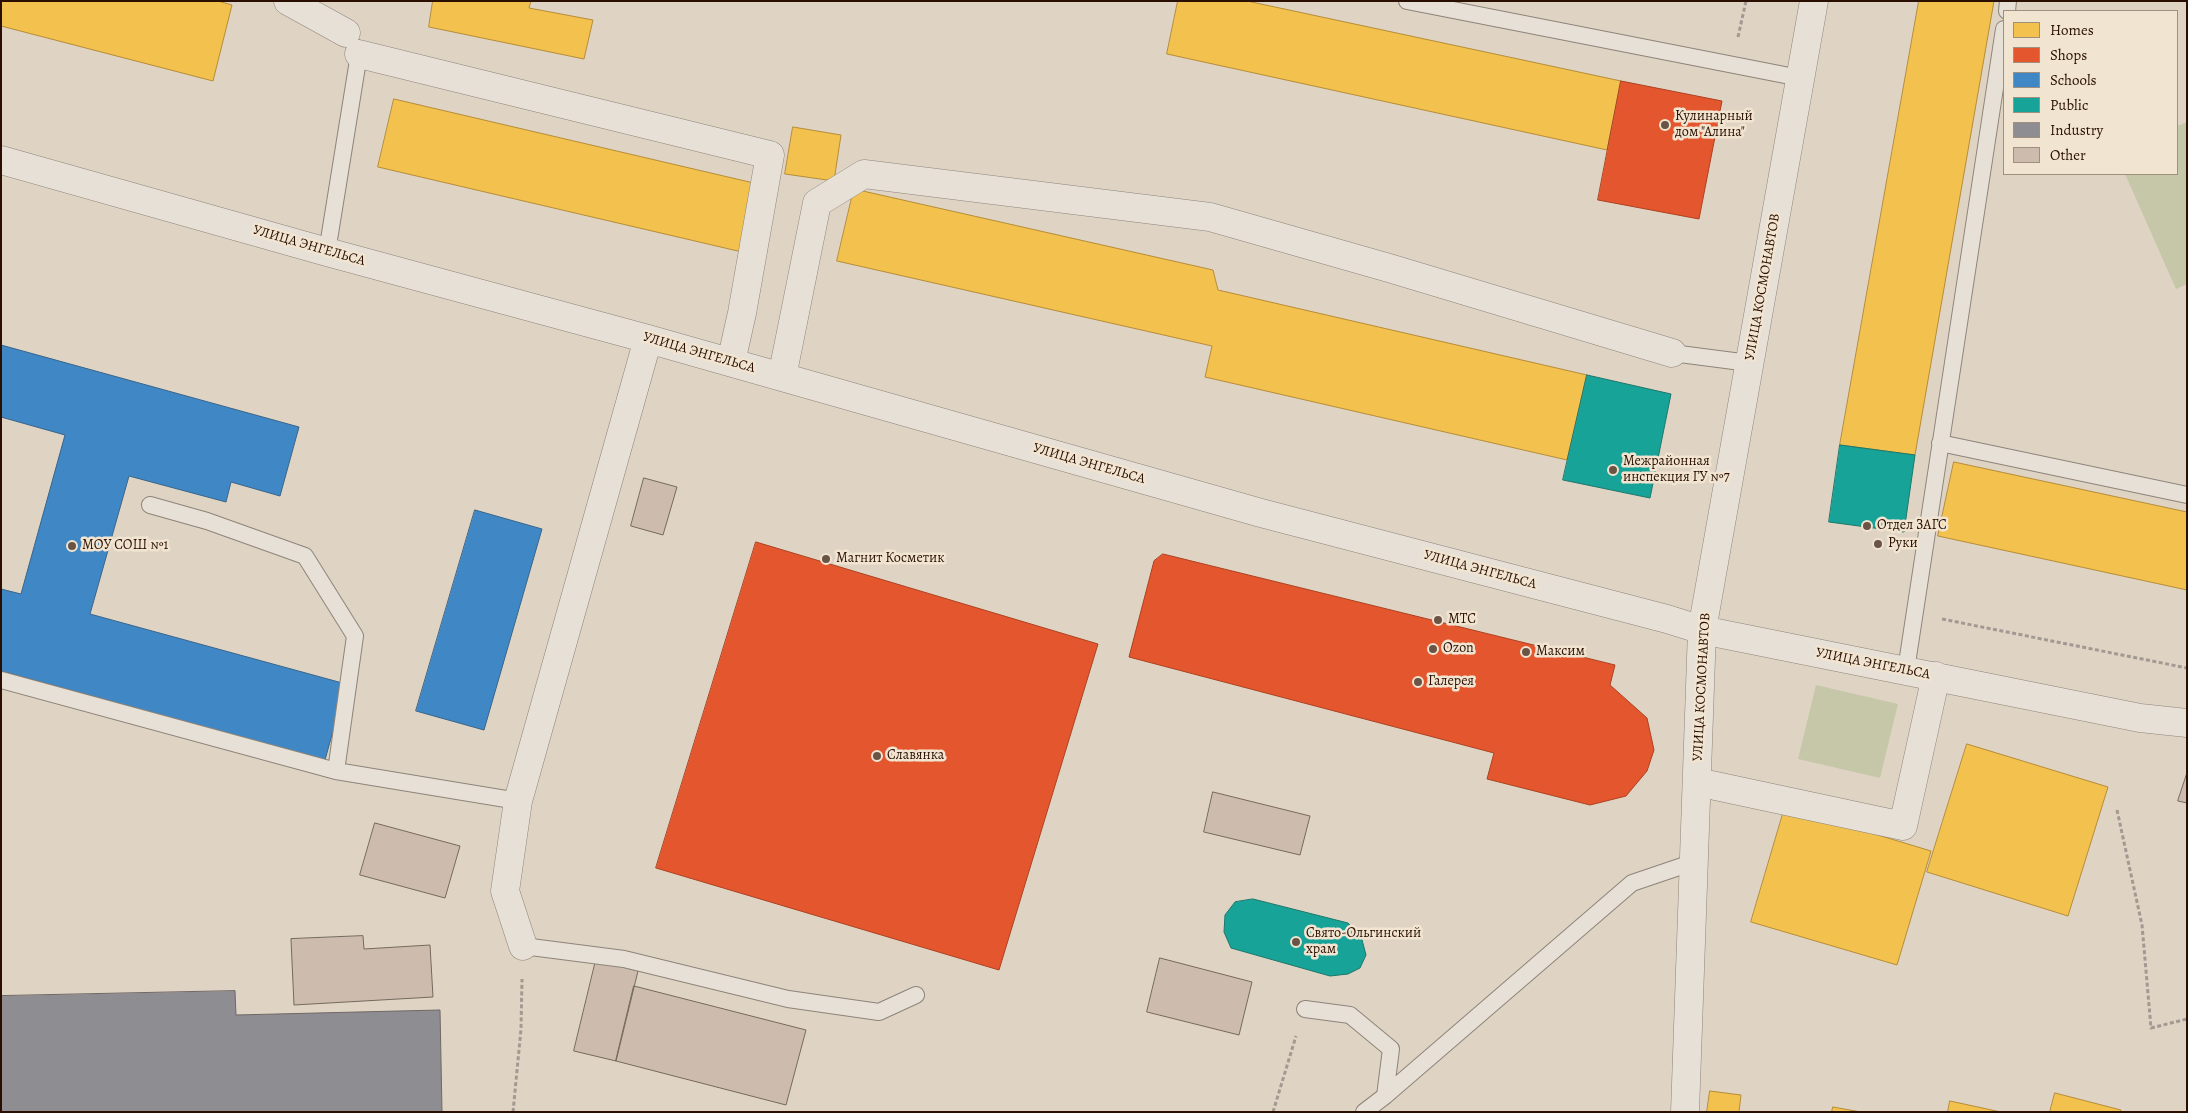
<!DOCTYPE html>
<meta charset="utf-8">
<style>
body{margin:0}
#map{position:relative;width:2188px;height:1113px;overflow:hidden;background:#dfd3c3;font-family:Alegreya,serif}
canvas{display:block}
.frame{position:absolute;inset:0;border:2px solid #2a0f01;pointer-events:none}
.legend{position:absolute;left:2003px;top:10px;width:175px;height:165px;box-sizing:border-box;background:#f1e4d1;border:1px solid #a18f7e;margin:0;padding:6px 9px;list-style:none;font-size:15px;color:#2a0f01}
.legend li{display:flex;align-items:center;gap:10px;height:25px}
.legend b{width:25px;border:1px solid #a18f7e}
</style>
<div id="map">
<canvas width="2188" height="1113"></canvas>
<div class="frame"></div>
<ul class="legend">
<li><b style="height:14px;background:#f2c14e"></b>Homes</li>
<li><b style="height:14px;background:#e4572e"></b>Shops</li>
<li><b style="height:14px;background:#3f88c5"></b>Schools</li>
<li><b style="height:14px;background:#17a398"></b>Public</li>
<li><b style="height:14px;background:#8d8d92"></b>Industry</li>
<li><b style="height:14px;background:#cdbbae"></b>Other</li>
</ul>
</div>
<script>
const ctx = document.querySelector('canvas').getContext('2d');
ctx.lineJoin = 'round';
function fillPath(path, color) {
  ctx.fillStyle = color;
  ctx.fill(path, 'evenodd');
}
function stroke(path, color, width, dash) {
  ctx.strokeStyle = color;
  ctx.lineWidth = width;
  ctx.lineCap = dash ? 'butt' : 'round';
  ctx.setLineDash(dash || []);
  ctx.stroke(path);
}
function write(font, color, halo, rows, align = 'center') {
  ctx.font = font + ' Alegreya,serif';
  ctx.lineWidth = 5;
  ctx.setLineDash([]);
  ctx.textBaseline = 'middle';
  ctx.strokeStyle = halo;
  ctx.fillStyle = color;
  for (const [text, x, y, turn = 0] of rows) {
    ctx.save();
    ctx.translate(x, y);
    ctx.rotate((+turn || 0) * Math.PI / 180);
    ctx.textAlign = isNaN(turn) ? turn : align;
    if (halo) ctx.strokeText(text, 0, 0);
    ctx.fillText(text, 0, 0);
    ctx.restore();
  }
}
fillPath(new Path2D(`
 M2187 122V284L2176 289 2125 174H2177V126Z
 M1816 685 1898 704 1880 778 1798 759Z`), '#c6c7a9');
const homes = new Path2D(`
 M1 1H218L232 5 213 81 1 26Z
 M433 1H531L529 8 593 20 584 59 429 27Z
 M1178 1H1247L1621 81 1607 150 1167 54Z
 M1919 1H1994L1915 455 1840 445Z
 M394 99 758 184 742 252 378 167Z
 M793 127 841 135 834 181 785 174Z
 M854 189 1213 270 1218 290 1587 375 1567 460 1205 377 1212 346 837 261Z
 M1954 462 2187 512V590L1938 536Z
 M1967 744 2108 787 2068 916 1927 872Z
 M1785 807 1931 851 1897 965 1751 922Z
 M1710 1091 1741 1095 1739 1112H1707Z
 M2055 1093 2121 1110 2120 1112H2050Z
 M1950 1101 2001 1112H1948Z
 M1833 1107 1861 1112H1832Z`);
fillPath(homes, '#f2c14e');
stroke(homes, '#b68c37', 1);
const shops = new Path2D(`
 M1621 81 1722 101 1699 219 1598 200Z
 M756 542 1098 644 999 970 656 868Z
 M1163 554 1615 665 1610 685 1647 718 1654 750 1647 771 1626 796 1590 805 1487 779 1494 753 1129 657 1154 561Z`);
fillPath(shops, '#e4572e');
stroke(shops, '#ac4120', 1);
const schools = new Path2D(`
 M1 345 299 427 280 496 231 482 226 502 129 476 90 614 346 684 325 760 1 671V589L21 594 65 435 1 417Z
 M475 510 542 529 484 730 416 711Z`);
fillPath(schools, '#3f88c5');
stroke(schools, '#39648a', 1);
const public = new Path2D(`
 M1587 375 1671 394 1650 498 1563 480Z
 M1840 445 1915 455 1904 532 1829 522Z
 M1253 899 1348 923 1361 936 1366 955 1360 968 1348 974 1330 976 1231 948 1224 932 1225 915 1235 902Z`);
fillPath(public, '#17a398');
stroke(public, '#1d776b', 1);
const industry = new Path2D(`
 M235 991 236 1015 440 1010 442 1112H1V996Z`);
fillPath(industry, '#8d8d92');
stroke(industry, '#6f6766', 1);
const building = new Path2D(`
 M644 478 677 487 663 535 631 526Z
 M2187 773V803L2178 801Z
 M1213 792 1310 816 1300 855 1204 832Z
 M375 823 460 846 445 898 360 875Z
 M363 936 364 949 430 945 433 997 294 1005 291 939Z
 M1160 958 1252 982 1239 1035 1147 1012Z
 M596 960 638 971 616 1061 574 1051Z
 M634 986 806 1030 786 1105 616 1061Z`);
fillPath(building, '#cdbbae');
stroke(building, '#74695f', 1);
const lane = new Path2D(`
 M1407 1 1800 78
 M2007 11 2008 1
 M327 252 359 54 355 47
 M1672 353 1749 363
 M1940 443 2187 495
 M150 505 207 521 305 556 355 636 336 771 518 801
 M1906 670 2004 29
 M1 680 336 771
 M523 946 624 959 788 999 879 1012 916 995
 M1305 1009 1350 1015 1391 1049 1385 1096 1364 1112
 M1385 1096 1632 883 1694 862`);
const street = new Path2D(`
 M288 1 346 33
 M359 54 770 155 742 313 731 362
 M1 160 327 252 648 339 1261 513 1667 619 1702 630 2140 718 2187 723
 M782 377 817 203 864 174 1210 217 1389 268 1672 353
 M1697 782 1903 826 1936 676
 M523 946 505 891 518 801 648 339
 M1685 1112 1702 630 1814 1`);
stroke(lane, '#8e8479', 18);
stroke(street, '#8e8479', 29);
stroke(new Path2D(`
 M1738 37 1746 1
 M1942 619 2187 668
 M2117 810 2142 925 2151 1028 2187 1019
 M513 1112 521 1029 522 979
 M1273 1112 1296 1036`), '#a19992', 3, [4, 2.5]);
stroke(lane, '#e6e0d7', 16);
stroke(street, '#e6e0d7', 28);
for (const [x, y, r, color] of [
 [1665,125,5,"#695445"],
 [1613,470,5,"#695445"],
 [1867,526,5,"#695445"],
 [1878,544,5,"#695445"],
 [72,546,5,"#695445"],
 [826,559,5,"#695445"],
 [1438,620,5,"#695445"],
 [1433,649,5,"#695445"],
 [1526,652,5,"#695445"],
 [1418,682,5,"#695445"],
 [877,756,5,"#695445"],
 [1296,942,5,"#695445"]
]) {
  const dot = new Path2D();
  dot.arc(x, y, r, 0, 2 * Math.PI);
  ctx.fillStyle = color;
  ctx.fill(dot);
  stroke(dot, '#f1e4d1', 2);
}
write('14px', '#2a0f01', '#f1e4d1', [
 ["Кулинарный",1675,117],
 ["дом \"Алина\"",1675,133],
 ["Межрайонная",1623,462],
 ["инспекция ГУ №7",1623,478],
 ["Отдел ЗАГС",1877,526],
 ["Руки",1888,544],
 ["МОУ СОШ №1",82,546],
 ["Магнит Косметик",836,559],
 ["МТС",1448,620],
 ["Ozon",1443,649],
 ["Максим",1536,652],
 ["Галерея",1428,682],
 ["Славянка",887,756],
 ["Свято-Ольгинский",1306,934],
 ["храм",1306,950]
], 'left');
write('14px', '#2a0f01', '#f1e4d1', [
 ["УЛИЦА ЭНГЕЛЬСА",309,246,16],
 ["УЛИЦА КОСМОНАВТОВ",1763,287,-80],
 ["УЛИЦА ЭНГЕЛЬСА",699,353,16],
 ["УЛИЦА ЭНГЕЛЬСА",1089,464,16],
 ["УЛИЦА ЭНГЕЛЬСА",1480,570,15],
 ["УЛИЦА ЭНГЕЛЬСА",1873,664,11],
 ["УЛИЦА КОСМОНАВТОВ",1702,687,-87]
]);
</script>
